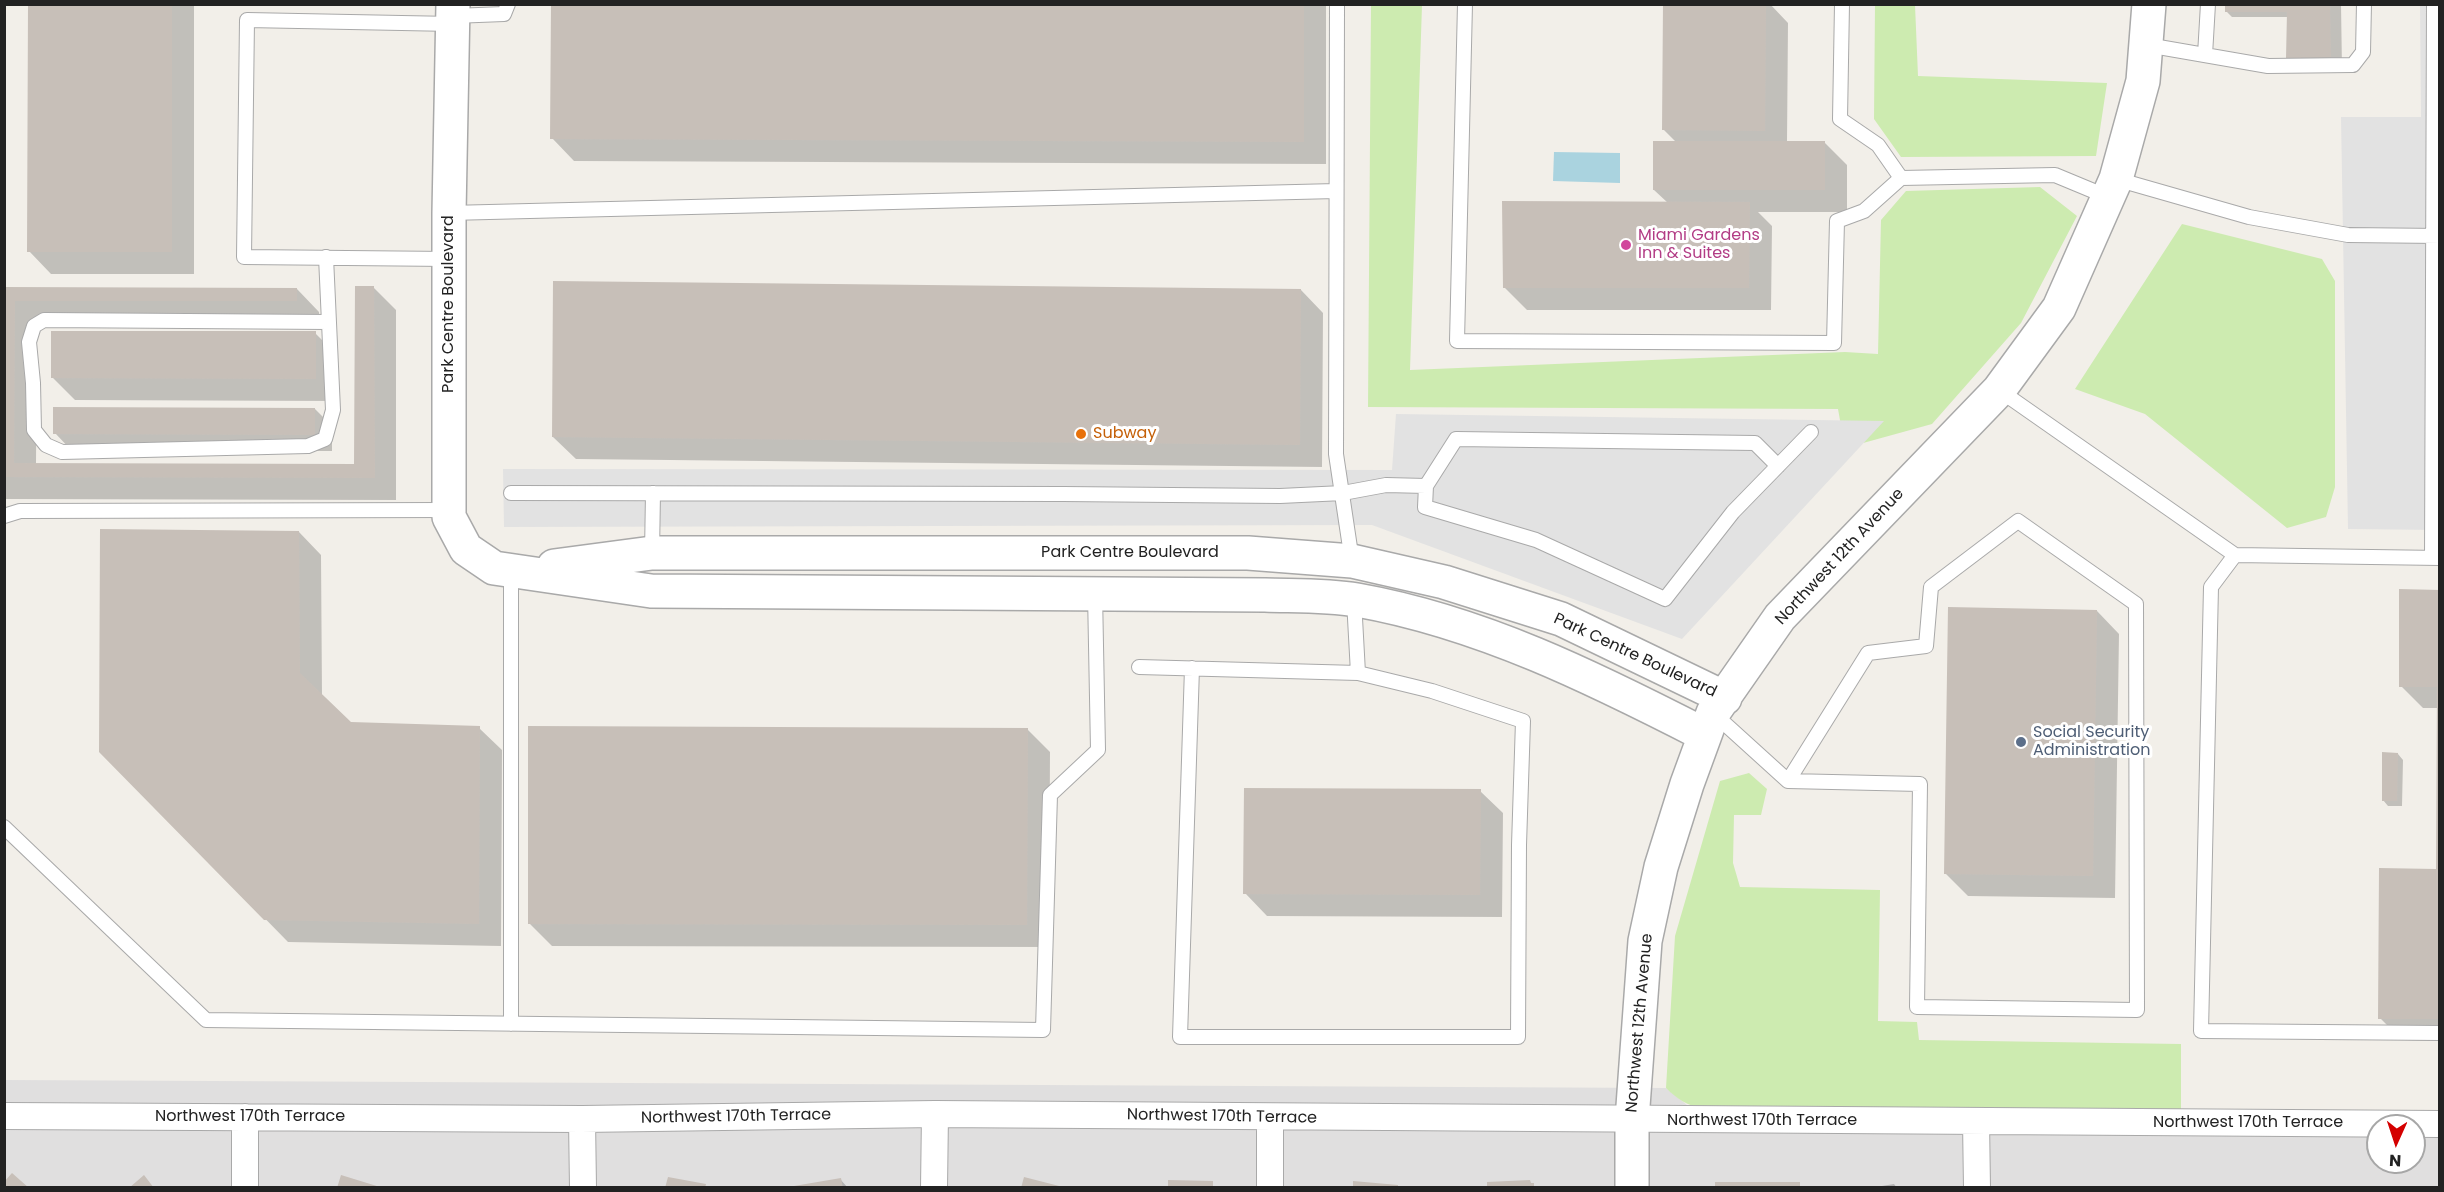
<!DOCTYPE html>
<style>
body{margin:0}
#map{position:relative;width:2444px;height:1192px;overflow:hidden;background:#f2efe9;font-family:Poppins,sans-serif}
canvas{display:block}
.frame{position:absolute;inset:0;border:6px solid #222;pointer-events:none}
.north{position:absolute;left:2366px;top:1114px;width:60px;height:60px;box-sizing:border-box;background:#fff;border:2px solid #a7a7a7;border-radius:50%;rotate:183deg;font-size:16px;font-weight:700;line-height:24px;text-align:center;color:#222}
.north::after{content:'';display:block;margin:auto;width:21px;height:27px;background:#d40000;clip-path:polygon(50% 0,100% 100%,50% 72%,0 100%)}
</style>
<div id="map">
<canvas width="2444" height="1192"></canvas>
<div class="frame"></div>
<div class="north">N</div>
</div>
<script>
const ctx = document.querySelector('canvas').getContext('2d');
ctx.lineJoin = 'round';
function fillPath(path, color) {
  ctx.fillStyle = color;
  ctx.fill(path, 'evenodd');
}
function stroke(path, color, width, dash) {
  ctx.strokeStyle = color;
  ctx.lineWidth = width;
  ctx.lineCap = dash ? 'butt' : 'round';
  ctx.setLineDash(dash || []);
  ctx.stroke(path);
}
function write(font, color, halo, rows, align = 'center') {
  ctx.font = font + ' Poppins,sans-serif';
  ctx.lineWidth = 6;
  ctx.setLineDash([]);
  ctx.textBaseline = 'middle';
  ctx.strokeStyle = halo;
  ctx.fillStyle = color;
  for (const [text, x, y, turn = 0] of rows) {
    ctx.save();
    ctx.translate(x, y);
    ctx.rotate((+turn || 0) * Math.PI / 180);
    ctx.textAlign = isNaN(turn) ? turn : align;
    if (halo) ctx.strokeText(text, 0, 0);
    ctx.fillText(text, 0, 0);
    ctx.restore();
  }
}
fillPath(new Path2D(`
 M5 1080 1666 1088 1687 1105 2440 1114 2439 1188H5ZM2378 1126H2414V1162H2378Z`), '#e0dfdf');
fillPath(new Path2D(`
 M1371 5H1422L1410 370 1845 352 1878 354 1881 220 1906 191 2040 187 2077 216 2021 323 1932 424 1845 448 1838 409 1368 407Z
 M1875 5H1915L1918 76 2107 83 2096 156 1901 157 1874 119Z
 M2182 224 2322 259 2335 281V487L2326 517 2287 528 2145 414 2075 389Z
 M1749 773 1767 789 1761 815H1734L1733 863 1740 887 1880 890 1878 1021 1917 1022 1919 1040 2181 1044V1113L1702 1109C1687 1105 1677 1099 1666 1088L1675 936 1720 781Z`), '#cdebb0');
fillPath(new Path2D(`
 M2420 5H2439V530L2348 529 2341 117H2421Z
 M1396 414 1884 421 1682 639 1372 525 504 527 503 469 1392 470Z`), '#e2e2e2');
fillPath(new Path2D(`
 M1554 152 1620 153V183L1553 181Z`), '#aad3df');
fillPath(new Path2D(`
 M30 4H194V274H51L29 251Z
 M552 4H1326V164L574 161 552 138Z
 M1665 4H1770L1788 23 1787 142H1824L1847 165V212H1758L1772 226 1771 310H1527L1504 287 1668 203 1654 190 1676 142 1663 129Z
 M2227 4H2341L2342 69H2299L2288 58V17H2232L2227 12Z
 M4 288 297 289 319 312V323H37L36 464 356 465 374 288 396 310V500L4 499Z
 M1301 290 1323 313 1322 467 576 459 553 437Z
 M315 333 338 356 337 401 75 400 52 377Z
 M315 409 332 426V451H72L55 433Z
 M299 532 321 555 322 696 350 723 479 728 502 750 501 946 288 942 101 751Z
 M2440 591V1041L2402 1040 2380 1018 2437 870 2438 708H2423L2401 686Z
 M2097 611 2119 634 2115 898 1968 896 1945 873Z
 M1027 729 1050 752 1049 947 552 946 529 923Z
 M2398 754 2403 760 2402 806H2388L2383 800Z
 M1480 791 1503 813 1502 917 1267 916 1245 893Z
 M840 1179 848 1188H799Z
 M1894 1184 1897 1188H1870Z`), '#0003');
fillPath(new Path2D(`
 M28 4H172V252H27Z
 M551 4H1304V142L550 139Z
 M1663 4H1766L1765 131 1662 130Z
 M2225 4H2330L2331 58H2286L2287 12H2225Z
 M1653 141H1825V190H1653Z
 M1502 201 1750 202 1749 288H1503Z
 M553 281 1301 289 1300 445 552 437Z
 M355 286H374L375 478 4 477V287L297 288V301H15L14 463 354 464Z
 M51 331H316V379L51 378Z
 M53 407 315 408V435L53 434Z
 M100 529 299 531 300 673 351 722 480 726 479 924 264 920 99 752Z
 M2399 589 2440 590V1019H2378L2379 868 2436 869 2437 687H2399Z
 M1948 607 2097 610 2093 876 1944 874Z
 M528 726 1028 728 1027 925 528 924Z
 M2382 752 2398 753 2397 801H2382Z
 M1244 788 1481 789 1480 895 1243 894Z
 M12 1173 29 1188H4V1182Z
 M144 1175 154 1188H129Z
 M341 1175 380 1187V1188H337Z
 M668 1177 706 1184 705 1188H665Z
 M1024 1177 1063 1187V1188H1021Z
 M841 1178 843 1188H794V1186Z
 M1168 1180 1213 1181V1188H1168Z
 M1530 1180 1531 1183H1534V1188H1487V1182Z
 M1353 1181 1398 1185V1188H1353Z
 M1715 1182H1800V1188H1715Z`), '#c7bfb8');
const service = new Path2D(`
 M1337 4 1336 454 1352 561
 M1465 4 1457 341 1834 343 1837 221 1864 211 1901 178 1878 145 1840 119 1842 4
 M453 16 504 14 508 4
 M2147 45 2268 66 2353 65 2363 52 2364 4
 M2205 55 2208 4
 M1901 178 2055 175 2108 197
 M2116 179 2249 217 2348 235 2440 236
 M449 213 1336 191
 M326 257 333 410 325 439 308 446 62 452 46 445 34 430 33 383 29 342 34 326 44 320 329 322
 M449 259 244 257 247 20 453 24
 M1999 390 2235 555 2440 558
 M1426 486 1456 439 1755 443 1778 466
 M511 493 1063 494 1280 496 1343 493 1386 485 1426 486 1425 507 1536 540 1665 599 1733 512 1811 432
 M4 516 20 511 448 510
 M652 553 653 493
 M2235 555 2211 587 2201 1031 2440 1033
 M2432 558 2434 4
 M511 572V1024
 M1354 600 1358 673
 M1139 667 1358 673 1432 691 1523 721 1519 845 1518 1037H1180L1192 668
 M1713 713 1788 781 1920 784 1917 1007 2137 1010 2136 604 2018 521 1931 587 1926 646 1868 653 1788 781
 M4 827 206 1020 1043 1030 1050 795 1098 750 1095 593`);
const minor = new Path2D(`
 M4 1116 582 1119 935 1114 2440 1124
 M582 1119 583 1188
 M1976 1121 1977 1188
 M245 1188V1117
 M934 1188 935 1114
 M1270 1188V1118`);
const tertiary = new Path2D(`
 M453 4 449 213V517L466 549 494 568 651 591 1265 595C1295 596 1327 595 1357 600 1481 622 1594 678 1705 735
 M554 566 652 553H1248L1352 561 1444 582 1561 619 1725 698
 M1632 1188V1120L1645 941 1661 867 1687 784 1713 713 1780 617 1999 390 2059 308 2116 179 2143 81 2149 4`);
stroke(service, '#a9a9a9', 16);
stroke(minor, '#a9a9a9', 28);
stroke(tertiary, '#a9a9a9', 36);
stroke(service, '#fff', 14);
stroke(minor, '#fff', 26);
stroke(tertiary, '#fff', 33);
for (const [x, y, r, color] of [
 [1626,245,6,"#d1479c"],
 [1081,434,6,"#e8710a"],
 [2021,742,6,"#5c6f8a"]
]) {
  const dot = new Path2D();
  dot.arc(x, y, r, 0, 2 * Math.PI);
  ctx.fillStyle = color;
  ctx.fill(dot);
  stroke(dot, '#fff', 2);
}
write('16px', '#b23c85', '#fff', [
 ["Miami Gardens",1638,236],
 ["Inn & Suites",1638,254]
], 'left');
write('16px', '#222', '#fff', [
 ["Park Centre Boulevard",449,304,-90],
 ["Park Centre Boulevard",1130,553],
 ["Northwest 12th Avenue",1840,557,-47],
 ["Park Centre Boulevard",1635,656,25],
 ["Northwest 12th Avenue",1640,1023,-85],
 ["Northwest 170th Terrace",250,1117],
 ["Northwest 170th Terrace",736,1117,-1],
 ["Northwest 170th Terrace",1222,1117,1],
 ["Northwest 170th Terrace",1762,1121],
 ["Northwest 170th Terrace",2248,1123]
]);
write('16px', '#c56008', '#fff', [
 ["Subway",1093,434]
], 'left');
write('16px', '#4e5e75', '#fff', [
 ["Social Security",2033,733],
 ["Administration",2033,751]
], 'left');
</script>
